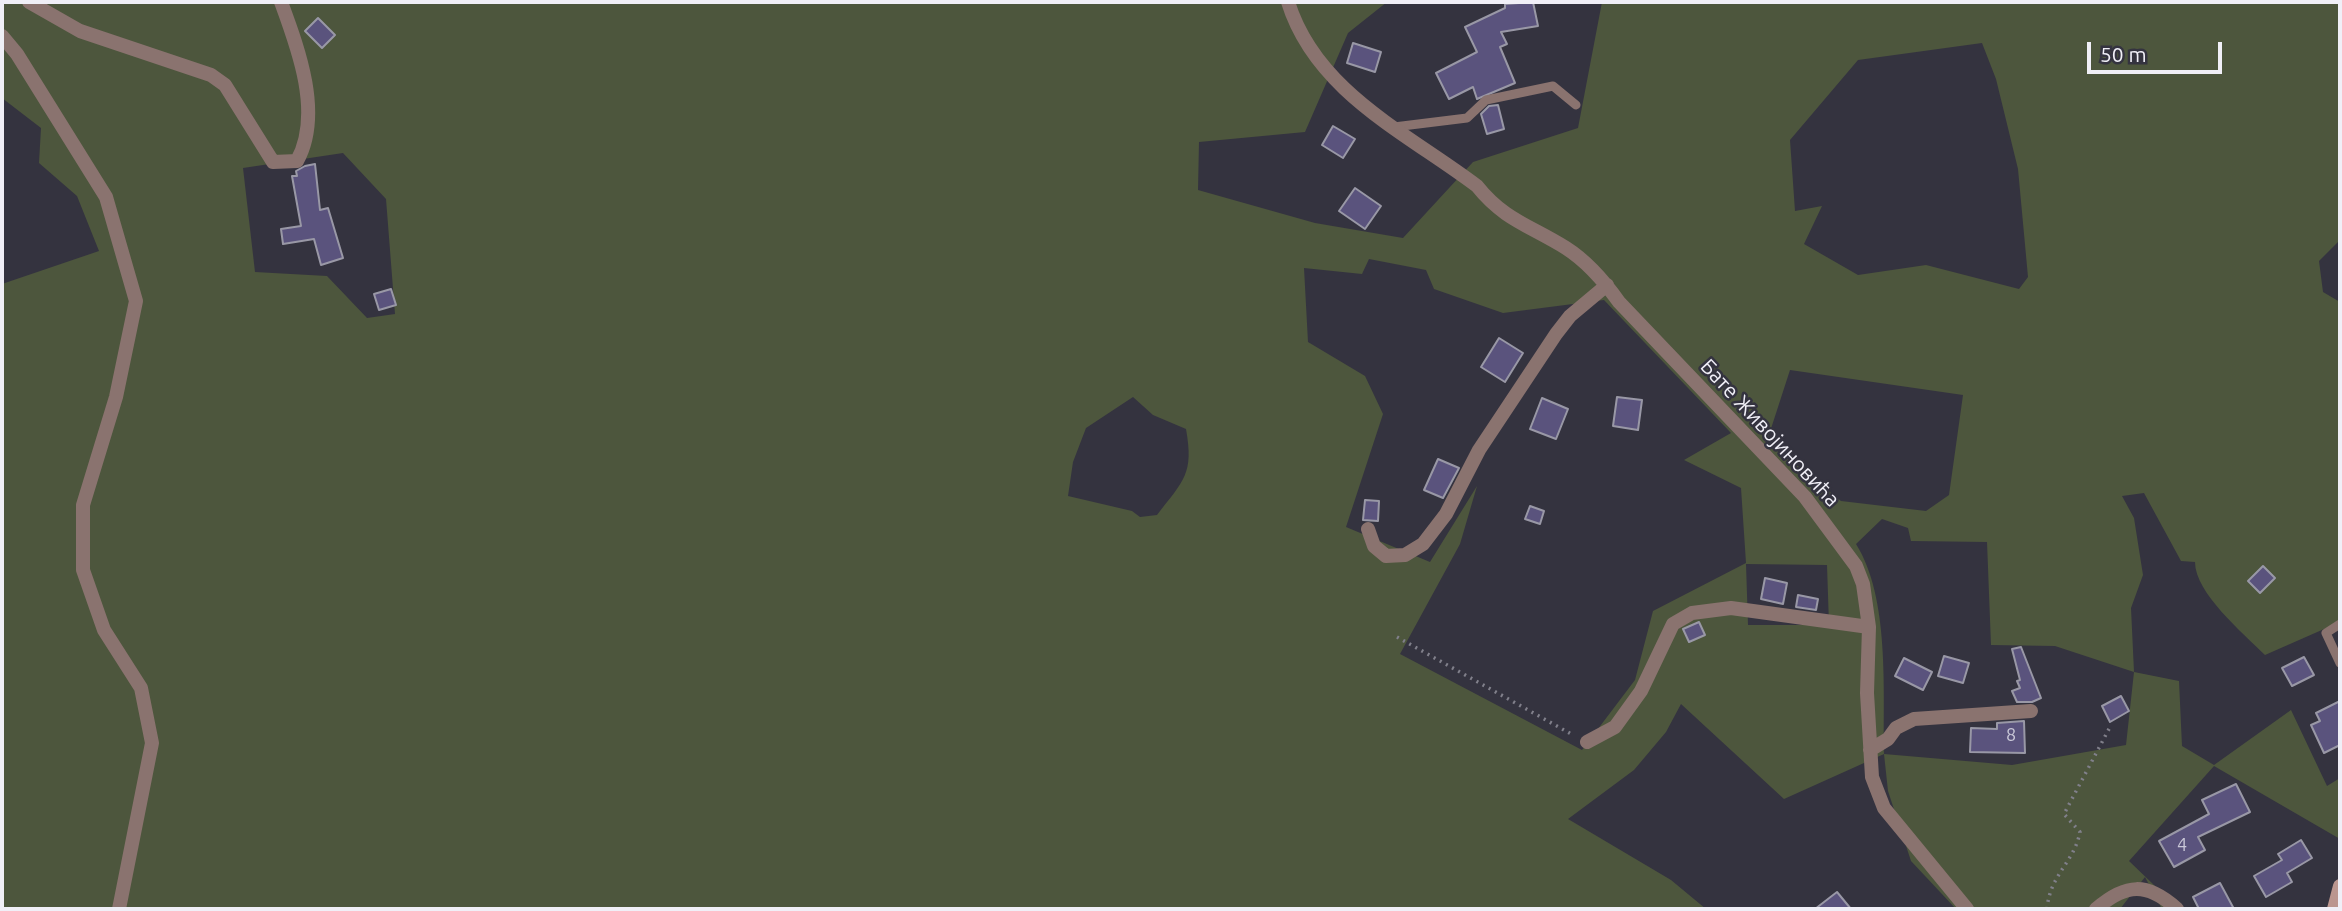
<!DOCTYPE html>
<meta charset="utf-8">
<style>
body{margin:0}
#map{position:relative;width:2342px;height:911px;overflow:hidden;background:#34333f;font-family:Ubuntu,sans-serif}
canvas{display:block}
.frame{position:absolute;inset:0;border:4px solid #f0eff7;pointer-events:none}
.scale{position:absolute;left:2087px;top:42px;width:135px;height:32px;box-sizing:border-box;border:4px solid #f0eff7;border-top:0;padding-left:9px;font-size:21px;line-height:24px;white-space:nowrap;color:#f0eff7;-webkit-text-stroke:5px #34333f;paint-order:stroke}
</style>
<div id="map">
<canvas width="2342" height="911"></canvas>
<div class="frame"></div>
<div class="scale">50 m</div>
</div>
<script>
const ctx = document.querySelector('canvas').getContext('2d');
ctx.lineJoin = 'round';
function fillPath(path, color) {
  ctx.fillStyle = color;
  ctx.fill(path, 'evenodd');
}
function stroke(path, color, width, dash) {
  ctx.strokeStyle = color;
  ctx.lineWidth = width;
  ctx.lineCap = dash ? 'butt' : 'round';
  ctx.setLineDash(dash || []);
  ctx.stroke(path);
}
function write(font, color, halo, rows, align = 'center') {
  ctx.font = font + ' Ubuntu,sans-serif';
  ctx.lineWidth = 5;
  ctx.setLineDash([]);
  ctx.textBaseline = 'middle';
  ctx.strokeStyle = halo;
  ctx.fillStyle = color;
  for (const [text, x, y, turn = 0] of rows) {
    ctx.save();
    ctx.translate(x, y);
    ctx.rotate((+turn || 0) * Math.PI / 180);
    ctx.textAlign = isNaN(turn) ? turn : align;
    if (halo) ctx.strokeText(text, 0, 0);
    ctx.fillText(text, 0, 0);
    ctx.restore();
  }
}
fillPath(new Path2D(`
 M2 2H1387L1348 33 1305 132 1199 142 1198 190 1315 223 1403 238 1473 162 1578 128 1602 2H2340V240L2319 261 2323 292 2340 302V622L2265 655C2243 633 2195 593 2195 562L2181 561 2144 493 2122 496 2134 518 2143 575 2131 608 2134 672 2179 681 2182 746 2214 765 2291 710 2327 786 2340 778V839L2214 766 2129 861 2179 909H2162L2145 877 2120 909H1956L1911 861 1888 791 1884 754 1784 799 1681 704 1666 732 1634 770 1568 819 1671 880 1706 909H2V284L99 251 77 196 39 163 41 128 2 98ZM1982 43 1996 79 2018 169 2028 277 2019 289 1926 265 1858 275 1804 244 1822 206 1795 211 1790 140 1858 60ZM343 153 386 199 395 314 367 318 327 276 255 272 243 168ZM1369 259 1426 270 1434 289 1503 313 1604 300 1731 433 1684 460 1741 488 1746 563 1653 611 1635 680 1582 750 1400 654 1460 544 1477 486 1430 562 1346 527 1383 414 1365 376 1308 342 1304 268 1362 274ZM1790 370 1963 395 1949 495 1926 511 1841 501 1767 441ZM1133 397 1153 415 1186 429C1194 474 1184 480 1157 515L1140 517 1132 511 1068 496 1073 462 1086 428ZM1882 519 1908 528 1911 541 1987 542 1991 645 2055 646 2134 672 2126 745 2012 765 1884 754C1883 691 1890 598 1856 544ZM1746 564 1827 565 1829 625H1748Z`), '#4d563d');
const building = new Path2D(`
 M1533 2 1538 26 1501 32 1507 44 1500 47 1515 83 1477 99 1473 87 1449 99 1436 73 1477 52 1465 27 1505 8V4Z
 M318 18 335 35 322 48 305 31Z
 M1353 43 1381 52 1375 72 1347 63Z
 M1498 105 1504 129 1487 134 1481 114 1489 106Z
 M1333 126 1355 139 1343 158 1322 145Z
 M315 164 320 210 328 208 343 258 321 265 314 239 283 244 281 229 301 226 292 176H297L296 171 305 166Z
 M1355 188 1381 206 1365 229 1339 211Z
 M391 289 396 305 379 310 374 294Z
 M1499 338 1523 353 1505 382 1481 367Z
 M1617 397 1642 400 1638 430 1613 426Z
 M1542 398 1568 409 1556 439 1530 429Z
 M1438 459 1459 468 1443 498 1424 490Z
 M1365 500 1379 501 1378 521 1363 520Z
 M1530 506 1544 511 1540 524 1525 519Z
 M2263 566 2275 578 2260 593 2248 581Z
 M1765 578 1787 583 1783 604 1761 599Z
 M1798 595 1818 599 1816 610 1796 607Z
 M1699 622 1705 635 1689 642 1683 629Z
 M2021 647 2041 698 2032 702H2017L2012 691 2020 688 2017 681 2020 680 2012 649Z
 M1944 656 1969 663 1963 683 1938 676Z
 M2304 657 2314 675 2292 686 2282 668Z
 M1904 658 1932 672 1923 690 1895 676Z
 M2121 696 2129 711 2110 722 2102 706Z
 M2340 701V745L2324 753 2311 725 2320 721 2316 713Z
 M2024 721 2025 753 1970 752 1971 728 1997 729V723Z
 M2236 784 2250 812 2198 837 2205 850 2174 867 2159 841 2209 814 2202 800Z
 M2301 840 2312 858 2287 873 2292 882 2266 897 2254 876 2282 860 2278 854Z
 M2220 883 2234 909H2199L2193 897Z
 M1837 892 1851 909H1815Z`);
fillPath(building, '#5a537d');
stroke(building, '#9998a6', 2);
stroke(new Path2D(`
 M1397 637 1573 735
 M2047 909C2050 874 2074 863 2080 832L2064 814 2110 727`), '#81808b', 3.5, [2, 5]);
stroke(new Path2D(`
 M1394 127 1467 118 1486 100 1553 86 1576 105
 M2340 624 2326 633 2340 663`), '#8a736f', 9);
stroke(new Path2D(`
 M29 2 80 31 211 75 225 85 273 162 297 161C323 114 298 48 281 2
 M1288 2C1316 92 1407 133 1477 186 1504 220 1531 226 1566 248 1588 262 1604 281 1619 302L1805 497 1856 566 1863 584 1869 627 1867 693 1872 777 1884 808 1967 909
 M2 36 17 54 106 197 136 301 116 397 83 505V570L104 630 141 688 152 743 119 909
 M1368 529 1374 546 1386 556 1405 555 1423 544 1446 514 1479 450 1556 334 1570 316 1607 285
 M1587 742 1615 727 1641 691 1673 624 1692 613 1731 608 1869 627
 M1870 750 1888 739 1896 728 1914 719 2031 711
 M2096 909C2126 883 2147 882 2177 909`), '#8a736f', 14);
stroke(new Path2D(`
 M2334 909 2340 886`), '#bb968f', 14);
write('18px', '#cac8d8', null, [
 ["8",2011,735],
 ["4",2182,845]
]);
write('21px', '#f0eff7', '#34333f', [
 ["Бате Живојиновића",1770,433,47]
]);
</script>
